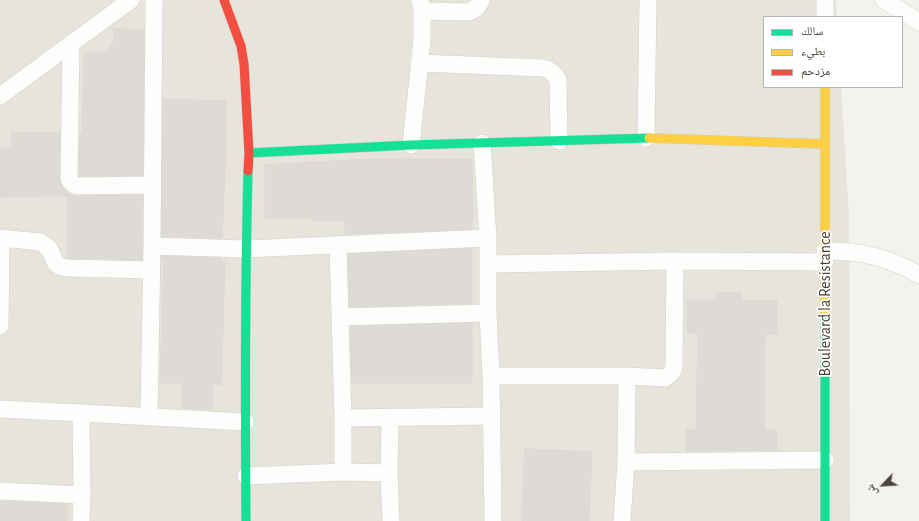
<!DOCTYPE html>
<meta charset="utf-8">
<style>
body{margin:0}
#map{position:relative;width:919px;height:521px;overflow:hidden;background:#f4f2ee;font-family:"Alegreya Sans","Noto Naskh Arabic",sans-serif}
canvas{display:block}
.legend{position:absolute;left:763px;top:16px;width:140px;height:72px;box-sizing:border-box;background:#fff;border:1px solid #b7b4b0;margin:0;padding:5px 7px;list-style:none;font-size:12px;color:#4b4439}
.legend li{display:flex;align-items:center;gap:8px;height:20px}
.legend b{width:20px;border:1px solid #b7b4b0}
.north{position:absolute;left:863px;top:465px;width:40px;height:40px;-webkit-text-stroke:3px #fff;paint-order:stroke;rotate:245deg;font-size:11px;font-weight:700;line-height:16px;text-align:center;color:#4b4439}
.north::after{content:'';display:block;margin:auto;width:14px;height:18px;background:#4b4439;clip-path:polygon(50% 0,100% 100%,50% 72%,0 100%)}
</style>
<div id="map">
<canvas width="919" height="521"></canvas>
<ul class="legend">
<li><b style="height:5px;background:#16e098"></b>سالك</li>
<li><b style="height:5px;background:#ffcf43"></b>بطيء</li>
<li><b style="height:5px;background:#f24e42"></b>مزدحم</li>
</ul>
<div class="north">ش</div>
</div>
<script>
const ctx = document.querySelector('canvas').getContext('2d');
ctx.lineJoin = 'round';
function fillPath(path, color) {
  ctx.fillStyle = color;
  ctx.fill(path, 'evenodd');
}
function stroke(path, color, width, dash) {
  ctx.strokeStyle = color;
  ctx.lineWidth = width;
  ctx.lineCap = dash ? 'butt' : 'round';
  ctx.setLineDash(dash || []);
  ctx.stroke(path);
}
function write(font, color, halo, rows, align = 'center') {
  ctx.font = font + ' "Alegreya Sans",sans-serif';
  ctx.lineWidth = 3.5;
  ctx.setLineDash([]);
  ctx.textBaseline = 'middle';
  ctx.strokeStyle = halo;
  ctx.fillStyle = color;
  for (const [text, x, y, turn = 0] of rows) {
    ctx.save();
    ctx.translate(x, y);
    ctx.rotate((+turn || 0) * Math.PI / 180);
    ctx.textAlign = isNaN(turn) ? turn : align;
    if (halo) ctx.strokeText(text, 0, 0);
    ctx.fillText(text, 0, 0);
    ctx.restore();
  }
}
fillPath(new Path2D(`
 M0 0H836L837 17H764V87H841L849 216 850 521H0Z`), '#e7e4dc');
const building = new Path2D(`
 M114 29 144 30 143 175 79 176 80 133H82L84 52H107L114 41Z
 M163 99 226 101 225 126 226 149 222 238 162 236Z
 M12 132 60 133 59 179 63 188 70 194 77 196 142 195V260L68 258V196H38L0 197V148H12Z
 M371 159H472L473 220H472V229L345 234V220L314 221V218H265V165Z
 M472 249V303L350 307 348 254Z
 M162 256 221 258V262H225L222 360 221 385 212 384V409L182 408 183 383H160L164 260H162Z
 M717 293H741L742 301H777V334H765L764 430 777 431V450L686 451V429L696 430 698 333H687V300H717Z
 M472 323V383H352L350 327Z
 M525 449 592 452 589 521H522Z
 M0 501 67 504V521H0Z`);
fillPath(building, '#dedbd6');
stroke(building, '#dcd9d4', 1);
const street = new Path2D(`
 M825 0V17
 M884 0 919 22
 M422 11 469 12C475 9 479 7 481 0
 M71 43 69 179C71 183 73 185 77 186L152 185
 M419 63 543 68C551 70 554 73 558 80L559 141
 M0 96 131 0
 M646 138 648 0
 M482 143 488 238V313L491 376 493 521
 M411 145 422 40V11L420 0
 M0 238 40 242 45 245 50 250 55 262 59 266 66 268 151 270
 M338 245 343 418V472
 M152 246 246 249 488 238
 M825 251C860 251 889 257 919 275
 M488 264 675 261 825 262
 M340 317 488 313
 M0 326 1 238
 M491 376H627L665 378C670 375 672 373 674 367L675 261
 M0 409 81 413
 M149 417 152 246 154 0
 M343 418 491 416
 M390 418 389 473 391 521
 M626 462 825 460
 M246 476 343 472 389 473
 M0 491 82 495 81 413 245 422
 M81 521 82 495
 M622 521 626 462 627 376`);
const fast = new Path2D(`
 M249 153 411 145 649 138
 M825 312V521
 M246 521C245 404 245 288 248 171`);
const slow = new Path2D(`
 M825 87V312
 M649 138 825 144`);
const jam = new Path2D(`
 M224 0 241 46 244 64 249 153 248 171`);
stroke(street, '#d2d0cb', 18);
stroke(fast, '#d3cfc5', 10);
stroke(slow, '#d3cfc5', 10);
stroke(jam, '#d3cfc5', 10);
stroke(street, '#fdfdfc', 17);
stroke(fast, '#16e098', 9);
stroke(slow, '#ffcf43', 9);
stroke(jam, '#f24e42', 9);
write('16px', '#4b4439', '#fff', [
 ["Boulevard la Resistance",825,304,-90]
]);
</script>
